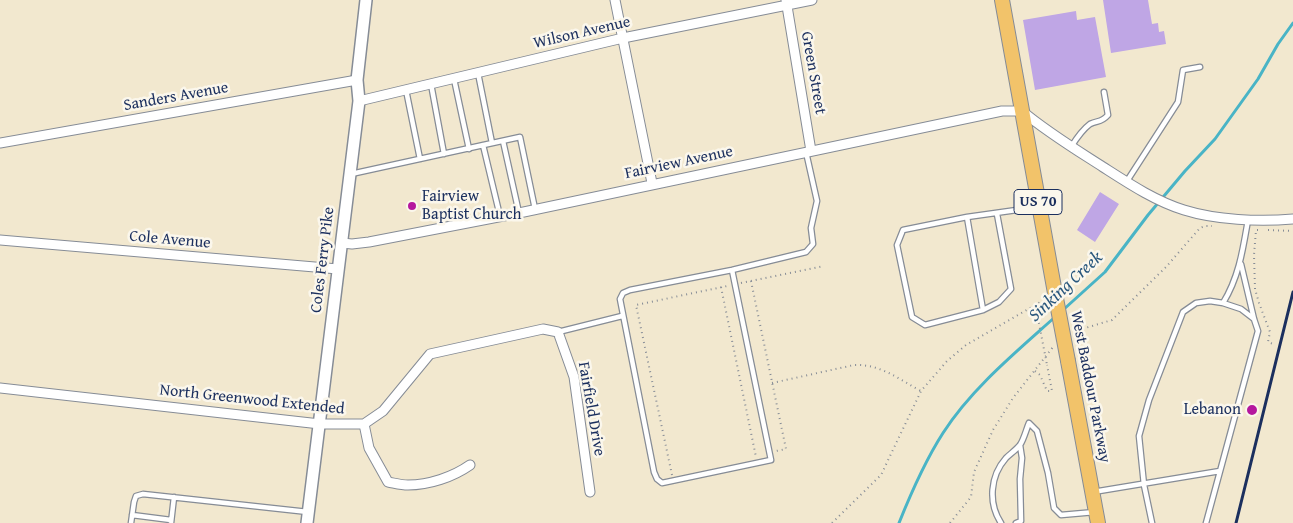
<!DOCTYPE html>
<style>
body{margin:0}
canvas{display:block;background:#f2e8cf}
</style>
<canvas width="1293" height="523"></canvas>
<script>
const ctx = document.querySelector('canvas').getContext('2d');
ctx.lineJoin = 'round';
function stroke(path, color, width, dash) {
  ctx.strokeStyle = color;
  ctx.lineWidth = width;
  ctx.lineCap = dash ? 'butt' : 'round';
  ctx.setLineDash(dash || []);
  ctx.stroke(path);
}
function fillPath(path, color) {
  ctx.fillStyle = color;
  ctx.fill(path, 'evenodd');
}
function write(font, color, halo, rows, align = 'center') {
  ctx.font = font + ' "Gentium Book Plus",serif';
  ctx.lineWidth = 5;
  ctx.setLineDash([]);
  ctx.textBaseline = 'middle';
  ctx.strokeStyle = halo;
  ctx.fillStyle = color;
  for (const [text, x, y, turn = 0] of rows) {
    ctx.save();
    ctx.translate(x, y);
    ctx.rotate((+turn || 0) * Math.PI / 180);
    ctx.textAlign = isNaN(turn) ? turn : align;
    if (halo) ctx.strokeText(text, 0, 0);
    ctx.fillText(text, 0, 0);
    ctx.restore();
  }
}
stroke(new Path2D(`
 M1063 310 1105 272 1148 215 1185 171 1215 139 1258 79 1278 44 1293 23
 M899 523C911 493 925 461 943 433 971 389 1016 352 1055 317`), '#49b4c6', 3);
fillPath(new Path2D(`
 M1103 0H1148L1152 24 1158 23 1159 32 1164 31 1166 44 1111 53Z
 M1076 11 1077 20 1095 17 1106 77 1035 90 1023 20Z
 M1100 192 1119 204 1095 242 1077 230Z`), '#bfa6e5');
const service = new Path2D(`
 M478 73 492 143
 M454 79 469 149
 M431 84 444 154
 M406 90 420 159
 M503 141 519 213
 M483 145 500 216
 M1071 147C1076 139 1082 130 1090 124 1098 120 1101 123 1108 115L1104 92
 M351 174 520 137 535 209
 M1127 181 1178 102 1183 70 1200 67
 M997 214 1011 289 999 302 983 310 925 325 912 317 897 245 903 230 967 217 1038 207
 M967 217 983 310
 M732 270 771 460 662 483 657 479 654 472 620 299 623 293 630 290 732 270 806 252 813 244 811 228 817 201 806 152
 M1223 303 1241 309 1254 319
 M558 332 622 316
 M1093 492 1220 471
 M132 515 171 520
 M131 523 134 502 136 496 143 494 308 512
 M171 523 174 497
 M1001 523C988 503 990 476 1006 458 1010 454 1016 450 1020 445 1024 439 1026 430 1029 423L1037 431 1048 473 1054 508 1061 515 1095 512
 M1016 523 1021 521 1020 479 1022 458 1020 445
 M1152 523 1144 485 1139 436 1149 400 1183 312 1196 303 1210 301 1223 303C1239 277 1243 249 1248 220
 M1206 523 1258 331 1254 319 1241 264`);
const minor = new Path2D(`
 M615 0 652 183
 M786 0 811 151
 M359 101 623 38 812 0
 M0 143 357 80
 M0 240 338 269
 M342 243 352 244 369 242 519 213 1002 111H1022C1047 132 1075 149 1103 167 1128 183 1155 201 1184 210 1216 220 1259 222 1293 219
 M0 388 320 424H364L383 411 430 354 543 329 558 332 574 377 590 492
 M364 424 369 448 388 482C394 483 401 485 408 485 429 485 453 477 470 465`);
const tertiary = new Path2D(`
 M307 523 359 101 357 80 366 0`);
const primary = new Path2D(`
 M1002 0 1055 293
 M1068 361 1098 523`);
stroke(service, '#868c96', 7);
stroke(minor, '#868c96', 11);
stroke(tertiary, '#868c96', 14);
stroke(primary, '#868c96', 16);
stroke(new Path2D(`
 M1258 230H1256L1254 255 1255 289 1259 303 1270 332 1268 342 1273 344
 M1268 230 1293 231
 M751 281 786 449 776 451
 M741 283 824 266
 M721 287 756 457
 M1036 305 1037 313
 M1074 334 1082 329 1112 320 1166 267 1200 228 1205 226H1212
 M1035 371 1040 375 1047 391H1052L1047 365
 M772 383 854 365C881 364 898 379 921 391
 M672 475 636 305 727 286
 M832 523 881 475 921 391 947 361 966 345 1042 301
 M950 523 971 497 974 472 993 430 1013 398 1053 347`), '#868c96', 2, [1, 4]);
stroke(service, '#fff', 4.5);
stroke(minor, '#fff', 9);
stroke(tertiary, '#fff', 11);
stroke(primary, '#f2c36a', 14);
stroke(new Path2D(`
 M1236 523 1293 292`), '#1b2f5e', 3);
const primaryBridge = new Path2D(`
 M1055 293 1068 361`);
stroke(primaryBridge, '#868c96', 16, []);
stroke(new Path2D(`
 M1037 313 1047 365`), '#868c96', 2, [1, 4]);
stroke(primaryBridge, '#f2c36a', 14);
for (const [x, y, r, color] of [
 [412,206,5,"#b5179e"],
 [1252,410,6,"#b5179e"]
]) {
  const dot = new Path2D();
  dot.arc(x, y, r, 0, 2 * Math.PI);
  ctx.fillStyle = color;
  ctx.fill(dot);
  stroke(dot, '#fbf7ec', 2);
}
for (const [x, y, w] of [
 [1038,202,48]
]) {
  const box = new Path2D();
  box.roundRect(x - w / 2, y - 12.5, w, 25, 4);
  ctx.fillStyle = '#fbf7ec';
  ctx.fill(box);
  stroke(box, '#1b2f5e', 1);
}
write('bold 15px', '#1b2f5e', null, [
 ["US 70",1038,202]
]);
write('16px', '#1b2f5e', '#fbf7ec', [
 ["Wilson Avenue",582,33,-13],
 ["Green Street",813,73,80],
 ["Sanders Avenue",176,97,-10],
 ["Fairview Avenue",679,163,-12],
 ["Cole Avenue",170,240,5],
 ["Coles Ferry Pike",323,260,-83],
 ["West Baddour Parkway",1090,387,79],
 ["North Greenwood Extended",252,400,6],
 ["Fairfield Drive",591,409,80]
]);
write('16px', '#1b2f5e', '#fbf7ec', [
 ["Fairview",422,197],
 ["Baptist Church",422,215],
 ["Lebanon",1241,410,"right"]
], 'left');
write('italic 18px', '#29577d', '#fbf7ec', [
 ["Sinking Creek",1066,287,-43]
]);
</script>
